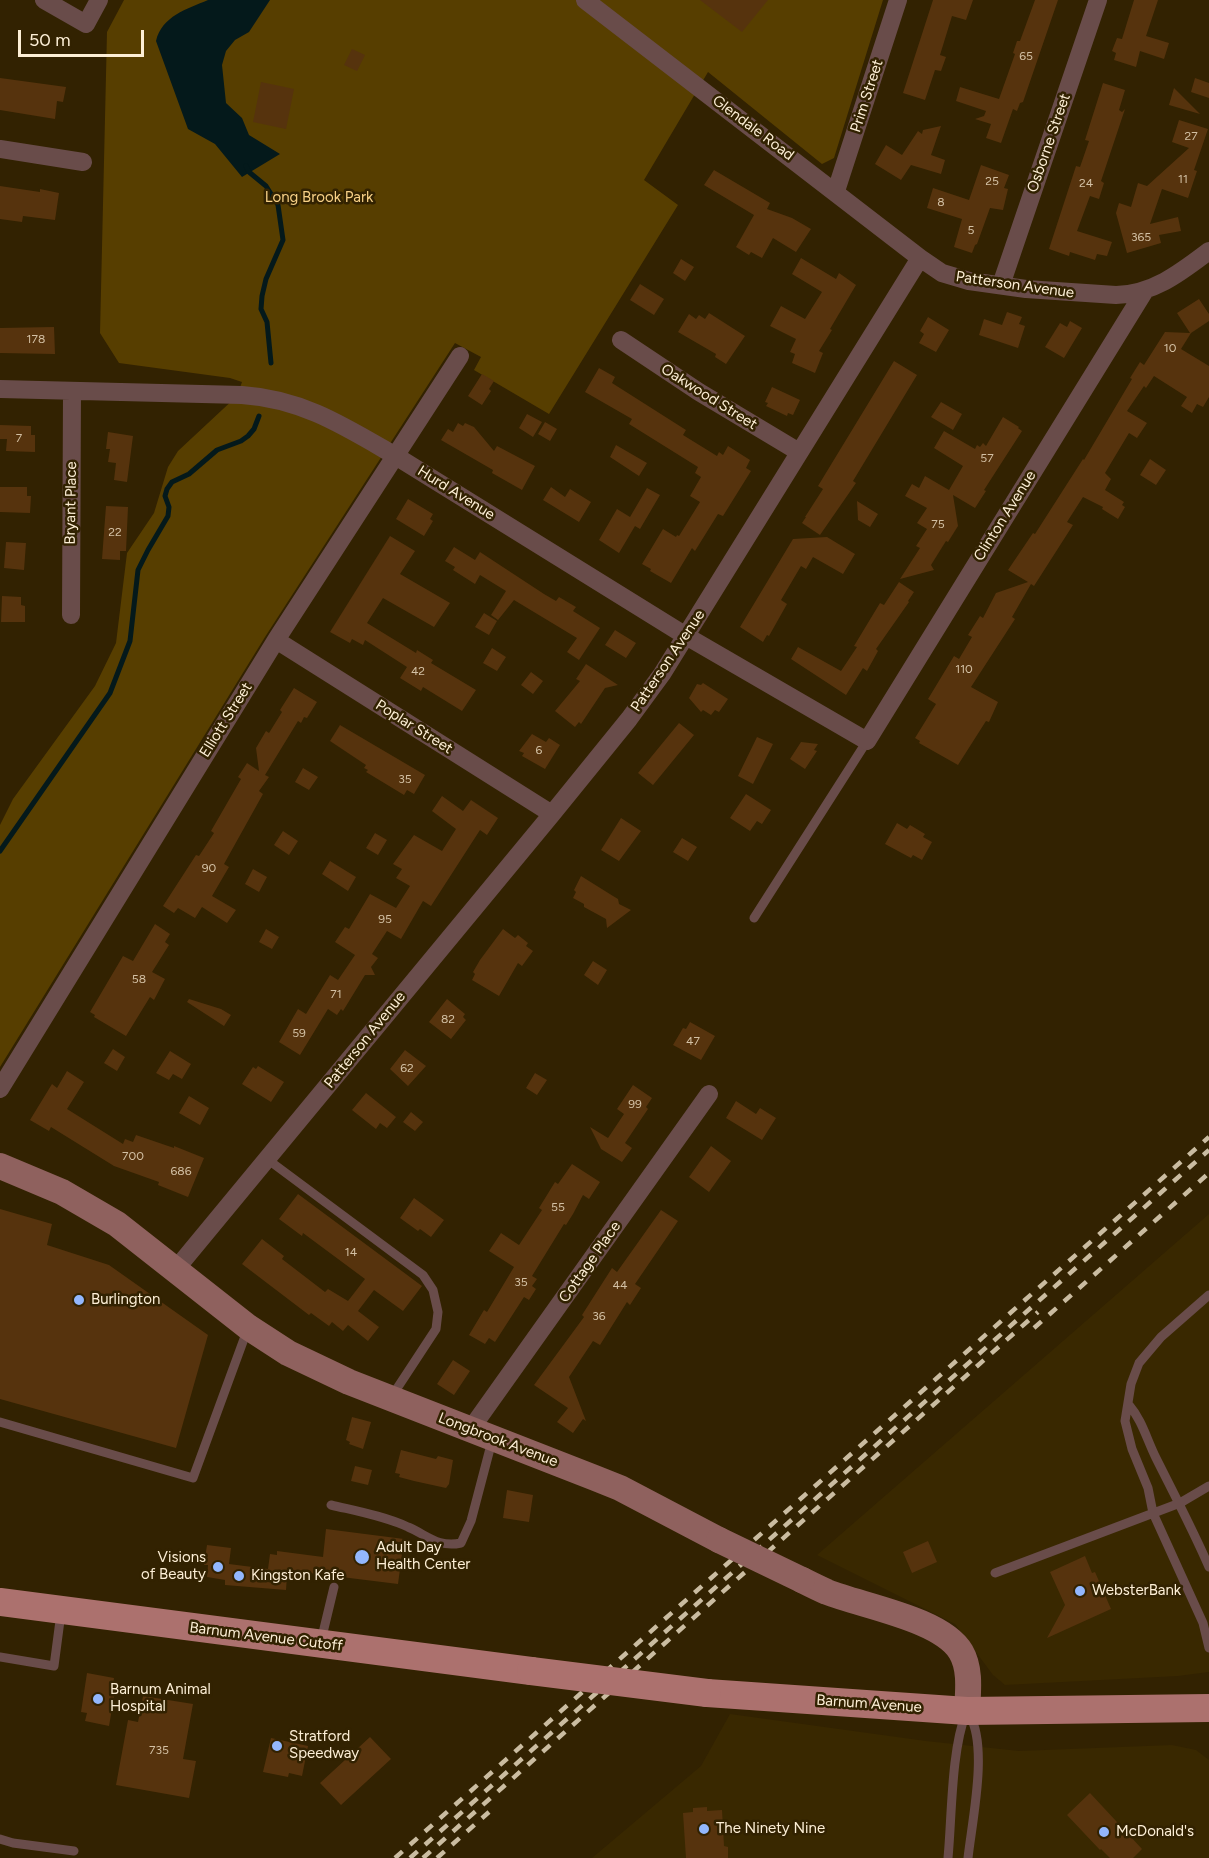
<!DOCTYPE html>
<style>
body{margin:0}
#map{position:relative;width:1209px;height:1858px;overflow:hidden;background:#322201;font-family:Figtree,sans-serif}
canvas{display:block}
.scale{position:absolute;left:18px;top:30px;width:126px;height:27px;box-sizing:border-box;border:3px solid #fdefd6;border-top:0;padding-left:8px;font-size:18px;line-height:21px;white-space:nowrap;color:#fdefd6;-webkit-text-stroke:4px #322201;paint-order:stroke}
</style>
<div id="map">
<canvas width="1209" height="1858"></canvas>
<div class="scale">50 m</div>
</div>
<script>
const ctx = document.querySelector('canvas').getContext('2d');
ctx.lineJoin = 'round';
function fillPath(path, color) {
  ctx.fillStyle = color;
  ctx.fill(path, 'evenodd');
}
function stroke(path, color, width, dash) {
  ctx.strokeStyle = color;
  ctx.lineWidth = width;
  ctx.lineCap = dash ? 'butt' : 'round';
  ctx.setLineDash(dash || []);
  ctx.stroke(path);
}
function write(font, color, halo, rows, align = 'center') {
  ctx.font = font + ' Figtree,sans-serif';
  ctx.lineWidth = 5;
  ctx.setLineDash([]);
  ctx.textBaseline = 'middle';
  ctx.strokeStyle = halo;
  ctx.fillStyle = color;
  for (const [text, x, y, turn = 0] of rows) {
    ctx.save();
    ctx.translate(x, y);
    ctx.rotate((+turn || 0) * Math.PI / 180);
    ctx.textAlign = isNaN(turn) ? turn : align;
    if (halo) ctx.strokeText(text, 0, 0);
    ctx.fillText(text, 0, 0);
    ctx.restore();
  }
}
fillPath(new Path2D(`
 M1209 1214V1672L1178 1676 1005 1685 993 1675 955 1624 817 1555Z
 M730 1714 926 1741 1019 1751 1172 1745 1196 1750 1209 1760V1858H592L701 1766Z`), '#392800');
fillPath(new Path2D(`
 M124 0H883L834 158 822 164 708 72 644 180 678 205 549 414 474 370 481 357 455 343 265 637 0 1067V825L13 799 95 686 116 643 127 553 154 513 168 467 178 451 237 396 242 382 230 378 119 363 100 333 107 32Z`), '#573e00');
fillPath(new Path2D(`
 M208 0H270L249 32 235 40 226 51 222 65 226 103 242 118 249 135 280 154 242 177 215 144 188 129 156 41C162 16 187 9 208 0Z`), '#04191b');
stroke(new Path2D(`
 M246 166 249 172 266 186 278 205 283 240 266 279 262 296 261 309 267 322 271 363
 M0 851 110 693 130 641 138 570 148 550 168 516 169 507 165 496 167 489 172 482 189 474 217 450 241 441 248 436 254 429 259 416`), '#04191b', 5);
fillPath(new Path2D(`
 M700 0H768L742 32Z
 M933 0H973L966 20 952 16 940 55 946 57 941 71 935 70 925 100 903 93Z
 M1035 0H1058L1023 102 1020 103 1017 111 1013 109 1001 143 986 138 991 124 975 119 984 116 986 111 956 101 960 87 999 99 1015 54 1013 53 1017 41H1020Z
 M1134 0H1158L1146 36 1169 43 1164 59 1140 51 1136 67 1114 60 1116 53 1112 51 1117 38 1122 39Z
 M352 49 365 55 357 71 344 65Z
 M0 78 66 87 63 102 57 101 55 119 0 110Z
 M1195 78 1209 83V98L1191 92Z
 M261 82 294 89 286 129 253 122Z
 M1103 83 1125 90 1119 110 1122 112 1125 109 1101 181 1104 183 1099 199 1090 196 1077 231 1112 242 1107 256 1097 254 1095 260 1070 252 1069 256 1049 249 1076 166 1080 167 1089 141 1085 140Z
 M1174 88 1200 114 1169 105Z
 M1179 120 1208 129 1194 170 1197 171 1188 198 1162 189 1150 224 1178 217 1181 231 1159 235 1161 243 1127 253 1116 213 1119 203 1131 207 1138 183 1147 186 1189 148 1172 142Z
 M941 126 931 155 945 160 941 174 911 165 901 180 875 164 886 145 902 155 918 131 922 134 923 130Z
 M981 165 1009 175 1004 188 1008 189 1003 210 990 208 977 244 975 245 972 253 954 247 962 219 927 208 933 188 969 200Z
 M714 170 770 203 767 209 792 218 811 229 796 252 773 238 762 258 751 252 749 255 736 247 754 215 704 185Z
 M0 186 40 192V189L59 193 55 220 23 216 22 222 0 219Z
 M801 258 836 279 839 273 856 285 830 329 832 330 819 351 823 353 815 373 792 363 795 354 790 352 796 339 770 326 781 306 805 319 822 292 792 274Z
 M681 259 694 267 685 281 673 273Z
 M640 284 664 299 654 315 630 300Z
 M1199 299 1209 314V321L1191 333 1181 349 1209 366V397L1203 407 1197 404 1192 413 1181 406 1187 397 1154 376 1146 388 1144 386 1127 411 1147 423 1137 438 1129 433 1105 473 1111 479 1105 490 1124 502 1122 505 1125 507 1118 519 1102 509 1103 507 1083 497 1067 522 1073 525 1034 586 1031 584 1012 617 1015 619 971 687 998 702 989 722 986 721 958 765 919 743 920 741 915 738 936 704 928 699 954 656 959 659 972 637 968 635 980 616 983 618 996 593 1028 582 1008 570 1033 533 1035 534 1083 459 1084 460 1132 379 1130 378 1140 362 1144 365 1165 332 1190 333 1177 313Z
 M1007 312 1022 317 1019 324 1025 326 1018 348 979 335 984 319 1002 325Z
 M709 313 745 336 726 364 715 357 716 354 678 332 689 314 696 319 699 315 705 319Z
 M928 317 949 330 936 352 919 343 924 334 920 331Z
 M1070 321 1082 328 1064 358 1045 347 1060 323 1067 327Z
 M54 327 55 354 0 353V328Z
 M894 361 917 375 853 481 856 483 820 535 802 523 806 517H805L823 489 818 486Z
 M599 368 615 377 612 383 686 430 683 435 717 456 719 452 723 455 728 446 750 460 746 468 751 471 723 516 718 514 695 551 692 548 671 583 650 571 651 569 642 564 663 529 676 537 677 535 679 536 700 502 690 496 701 477 695 473 698 467 629 424 632 419 585 392Z
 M482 374 494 381 489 389 491 391 482 405 468 396Z
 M772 387 800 400 793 415 788 413 787 416 766 406 768 403 765 402Z
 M941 402 962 414 953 430 931 417Z
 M527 414 542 422 533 437 519 428Z
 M1003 417 1019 427 1018 428 1022 431 984 490 986 491 975 508 953 495 958 526 948 542 946 541 931 565 934 570 900 579 920 548 916 546 927 529 917 523 927 508 905 496 912 484 919 488 925 476 949 490 963 466 934 448 944 431 975 449 977 445 980 447 983 443 986 446Z
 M545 422 557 429 550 441 538 434Z
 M458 423 463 426 465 423 474 427 494 451 497 446 535 466 522 490 492 473 493 470 441 440 448 429 453 432Z
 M0 425 31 426V435H35V452L6 451 7 439H0Z
 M108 432 133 436 127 482 114 480 116 463 108 462 110 449H106Z
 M616 445 647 463 639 476 610 457Z
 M1150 459 1166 470 1156 485 1140 475Z
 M0 487H27V496H31L30 513 0 512Z
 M551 487 565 497 570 489 591 502 579 522 543 500Z
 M647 488 660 495 640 529 635 526 619 553 599 540 617 509 630 517Z
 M408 499 433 514 430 519 433 521 424 536 396 519Z
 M857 501 878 514 870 527 858 520Z
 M106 506 128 507 126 551H120V560L102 559Z
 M390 536 415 551 400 574 450 603 434 627 383 598 367 623 416 653 417 650 433 660 431 663 476 690 462 711 423 687 421 691 400 678 407 667 365 640 363 645 352 639 350 643 330 632Z
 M827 537 855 554 843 574 813 557 806 569 801 566 781 600 787 604 769 636 767 635 763 642 740 627 793 539Z
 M6 542 26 543 24 570 4 568Z
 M454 547 475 560 480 552 544 594 556 601 559 597 576 607 573 611 600 628 579 660 567 652 577 638 514 600 498 620 491 615 506 591 480 575 475 584 453 570 455 567 445 561Z
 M899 582 914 592 908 601 909 602 876 649 878 651 867 671 863 668 846 695 791 659 798 647 841 671 857 647 854 646 880 603 884 605Z
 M2 596 21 597V605L25 606V622H1Z
 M484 613 497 621 489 635 475 627Z
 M615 630 636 643 626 658 605 645Z
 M492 648 506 657 497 671 483 663Z
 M586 664 618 685 605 688 581 724 579 722 575 727 555 711 580 681 576 679Z
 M531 672 543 681 533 694 521 685Z
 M703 683 728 699 719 712 715 710 711 715 703 710 701 712 689 698 697 684 701 685Z
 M294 688 317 702 307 718 304 717 301 723 298 721 265 775 269 777 259 791 263 794 224 864 229 867 212 896 236 910 227 923 202 907 195 918 178 908 174 913 163 906 196 855 199 856 214 833 211 831 241 779 238 777 247 763 259 771 256 748 266 731 269 733 282 712 280 710Z
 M679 723 694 735 653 785 638 773Z
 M340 725 425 775 414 794 407 790 404 795 366 772 368 770 364 768 366 765 330 741Z
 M532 734 546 742 549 738 560 745 545 769 522 756 524 753 519 751Z
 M757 737 773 744 753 784 738 776Z
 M801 742 818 744 814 750 817 751 805 769 790 759Z
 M303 768 318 777 309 790 295 782Z
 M746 794 771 810 762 824 757 821 750 831 730 818Z
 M442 796 463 811 471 800 498 818 487 835 480 830 431 906 423 901 401 939 387 931 372 954 378 958 371 967 375 975H365L343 1011 341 1009 337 1015 328 1009 300 1055 279 1042 298 1009 306 1014 330 975 338 980 355 955 335 942 345 927 349 929 370 894 396 908 410 886 396 878 402 869 393 864 414 835 442 851 456 829 432 811Z
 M621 818 641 831 619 861 601 850Z
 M897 823 907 829 910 825 925 834 923 837 932 842 922 860 913 855 911 858 885 844Z
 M283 831 298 841 289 855 274 845Z
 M375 833 387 840 378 855 366 848Z
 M682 838 697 847 688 861 673 852Z
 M330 861 356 877 348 891 322 874Z
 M253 869 267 877 259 892 245 884Z
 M581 876 613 896 618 899 619 904 631 910 607 928 606 919 584 907V904L573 898 576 892 574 890Z
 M155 924 170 934 165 942 169 945 152 972 165 979 154 1000 150 997 126 1036 94 1017 95 1015 90 1012 123 956 133 961Z
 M266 929 279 937 272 949 259 942Z
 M503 929 515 938 518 935 528 943 526 946 533 951 522 966 518 963 499 996 472 980 475 974 473 972 480 960Z
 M593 961 607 970 598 985 584 975Z
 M189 999 221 1009 231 1015 224 1026 187 1002Z
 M447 999 465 1014 463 1017 466 1020 451 1039 429 1022Z
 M690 1022 715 1036 701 1060 673 1045 683 1028 686 1029Z
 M113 1049 125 1057 117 1071 104 1063Z
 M405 1050 426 1066 408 1086 390 1069Z
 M170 1051 191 1064 182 1079 173 1074 169 1080 156 1073Z
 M258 1066 284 1082 271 1102 242 1084 253 1067 256 1069Z
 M67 1071 84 1082 67 1109 123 1144 125 1139 133 1142 136 1135 174 1148V1146L204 1158 188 1197 158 1185 159 1182 114 1166 51 1127 49 1131 30 1120 52 1084 57 1088Z
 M535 1073 547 1080 537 1095 526 1088Z
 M633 1085 652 1098 646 1107 648 1109 625 1143 632 1148 622 1162 601 1149 590 1127 608 1138 624 1114 617 1109Z
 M366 1093 396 1117 387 1128 380 1123 376 1129 352 1110Z
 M189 1096 209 1108 200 1125 179 1113Z
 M736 1101 756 1114 760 1108 776 1118 762 1140 726 1118Z
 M411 1112 423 1122 415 1131 403 1122Z
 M711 1146 731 1161 709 1192 689 1177Z
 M572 1164 600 1182 589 1199 583 1195 573 1214 566 1225 564 1224 532 1276 537 1279 532 1286 536 1289 529 1300 524 1297 495 1342 489 1338 485 1344 469 1335 484 1310 487 1312 514 1267 489 1251 501 1233 519 1245 542 1210 539 1208 555 1182 558 1184Z
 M298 1194 422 1286 403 1311 374 1290 358 1311 379 1327 368 1341 348 1325 343 1331 332 1322 329 1326 311 1313 309 1315 242 1264 262 1239 284 1256 282 1259 325 1292 328 1289 348 1301 365 1279 303 1233 302 1236 279 1219Z
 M414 1198 444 1220 431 1237 420 1229 418 1231 400 1218Z
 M0 1209 52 1224 47 1245 109 1265 208 1335 176 1448 0 1399Z
 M661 1210 678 1221 635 1284 641 1288 630 1305 627 1302 600 1345 593 1341 569 1377 586 1421 583 1419 573 1433 557 1422 568 1408 534 1385 584 1317 582 1315 612 1268 617 1272Z
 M453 1360 470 1371 454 1395 437 1384Z
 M352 1417 371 1422 363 1449 349 1444 350 1442 346 1440Z
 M401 1450 436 1459 438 1456 453 1460 449 1484 446 1488 414 1481 399 1477 400 1474 395 1473Z
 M355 1466 372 1470 368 1485 351 1481Z
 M507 1490 533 1495 529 1522 503 1518Z
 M326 1529 404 1539 398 1584 301 1572 300 1578 287 1576 286 1590 225 1585V1580L207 1577 208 1565H204L207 1545 231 1548 229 1564 268 1569 270 1554 277 1555V1551L323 1557Z
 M928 1541 937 1562 912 1573 903 1552Z
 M1085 1556 1092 1573 1095 1572 1111 1609 1047 1638 1065 1605 1050 1572Z
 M87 1673 114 1678 113 1685 116 1686 109 1726 85 1721 87 1713 81 1712Z
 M143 1696 193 1704 183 1759 196 1761 189 1798 116 1785 128 1720 138 1722Z
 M370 1737 391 1759 341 1805 320 1783Z
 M271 1738 308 1746 302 1776 289 1773 288 1777 263 1772Z
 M1090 1793 1142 1849 1133 1858H1110L1101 1849 1100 1850 1067 1815Z
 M707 1807V1811L722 1810 724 1846 728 1847V1858H686L683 1813 693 1812V1808Z`), '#56330d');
stroke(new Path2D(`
 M754 918 867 741
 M267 1159 423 1275 433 1290 438 1312 436 1329 392 1396
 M1209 1295 1161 1337 1139 1363 1131 1384 1125 1421 1132 1449 1148 1488 1153 1513 1203 1623 1209 1648
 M1129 1405C1142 1420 1147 1440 1156 1458 1174 1494 1193 1530 1209 1567
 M0 1422 193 1478 248 1328
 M331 1505C356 1511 384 1516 408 1527 427 1535 438 1548 461 1543L471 1521 492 1441
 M995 1573 1180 1503 1209 1486
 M321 1641 334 1587
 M0 1657 54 1666 61 1613
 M0 1839 13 1843 74 1851
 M948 1858C952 1816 951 1751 966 1713
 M968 1858C972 1821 988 1748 970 1716`), '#694c4a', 9);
stroke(new Path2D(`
 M44 0 86 24 99 0
 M585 0 920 258
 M0 149 83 162
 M836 191 898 0
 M1001 285 1098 0
 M621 340 699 392 799 452
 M0 389 242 395C302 399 344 426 394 455L686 636 867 741 1144 292
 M71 615 72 392
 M276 640 552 814
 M0 1089 276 640 460 356
 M176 1269 552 814 629 719 662 674 920 258 942 273 969 281 1026 289 1116 295C1153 294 1180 273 1209 251
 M470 1430 709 1094`), '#694c4a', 18);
stroke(new Path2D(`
 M0 1166 62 1192 117 1224 248 1327 288 1353 349 1382 595 1478 620 1488 719 1540
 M802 1580C810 1584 818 1588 827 1592 862 1606 942 1619 961 1652 971 1669 968 1692 967 1711`), '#8f615e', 26);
stroke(new Path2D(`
 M0 1602 531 1671
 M707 1693 967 1711 1209 1708`), '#ac716e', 28);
stroke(new Path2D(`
 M1034 1328 1209 1173
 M395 1858 1209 1137
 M410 1858 1209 1150
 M423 1858 1038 1312
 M437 1858 489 1812`), '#cabca1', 4.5, [10, 10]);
stroke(new Path2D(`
 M719 1540 802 1580`), '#8f615e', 26);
stroke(new Path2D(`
 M531 1671 707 1693`), '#ac716e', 28);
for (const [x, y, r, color] of [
 [79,1300,6,"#93b7fd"],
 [362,1557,8,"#93b7fd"],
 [218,1567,6,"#93b7fd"],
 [239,1576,6,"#93b7fd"],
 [1080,1591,6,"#93b7fd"],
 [98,1699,6,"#93b7fd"],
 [277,1746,6,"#93b7fd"],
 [704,1829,6,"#93b7fd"],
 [1104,1832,6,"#93b7fd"]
]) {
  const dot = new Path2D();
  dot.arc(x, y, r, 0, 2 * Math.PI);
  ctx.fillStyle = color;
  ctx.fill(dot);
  stroke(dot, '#322201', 2);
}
write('12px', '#d3c0a4', null, [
 ["65",1026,56],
 ["27",1191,136],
 ["11",1183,179],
 ["25",992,181],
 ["24",1086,183],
 ["8",941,202],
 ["5",971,230],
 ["365",1141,237],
 ["178",36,339],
 ["10",1170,348],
 ["7",19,438],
 ["57",987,458],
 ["75",938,524],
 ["22",115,532],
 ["110",964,669],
 ["42",418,671],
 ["6",539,750],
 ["35",405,779],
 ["90",209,868],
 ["95",385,919],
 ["58",139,979],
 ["71",336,994],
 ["82",448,1019],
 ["59",299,1033],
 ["47",693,1041],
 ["62",407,1068],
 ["99",635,1104],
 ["700",133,1156],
 ["686",181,1171],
 ["55",558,1207],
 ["14",351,1252],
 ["35",521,1282],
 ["44",620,1285],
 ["36",599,1316],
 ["735",159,1750]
]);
write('15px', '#fdefd6', '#322201', [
 ["Prim Street",867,96,-72],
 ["Glendale Road",753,128,37],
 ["Osborne Street",1049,143,-71],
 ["Patterson Avenue",1015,285,8],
 ["Oakwood Street",709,397,32],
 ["Hurd Avenue",456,493,32],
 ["Bryant Place",71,503,-89],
 ["Clinton Avenue",1005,516,-58],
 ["Patterson Avenue",668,661,-56],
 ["Elliott Street",226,720,-58],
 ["Poplar Street",414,727,32],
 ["Patterson Avenue",365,1040,-51],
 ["Cottage Place",590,1262,-55],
 ["Longbrook Avenue",498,1440,21],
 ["Barnum Avenue Cutoff",266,1637,7],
 ["Barnum Avenue",869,1704,4]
]);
write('15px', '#f7d086', '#322201', [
 ["Long Brook Park",319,198]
]);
write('15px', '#fdefd6', '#322201', [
 ["Burlington",91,1300],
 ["Adult Day",376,1548],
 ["Health Center",376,1565],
 ["Visions",206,1558,"right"],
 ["of Beauty",206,1575,"right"],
 ["Kingston Kafe",251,1576],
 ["WebsterBank",1092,1591],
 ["Barnum Animal",110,1690],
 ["Hospital",110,1707],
 ["Stratford",289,1737],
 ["Speedway",289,1754],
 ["The Ninety Nine",716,1829],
 ["McDonald's",1116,1832]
], 'left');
</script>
